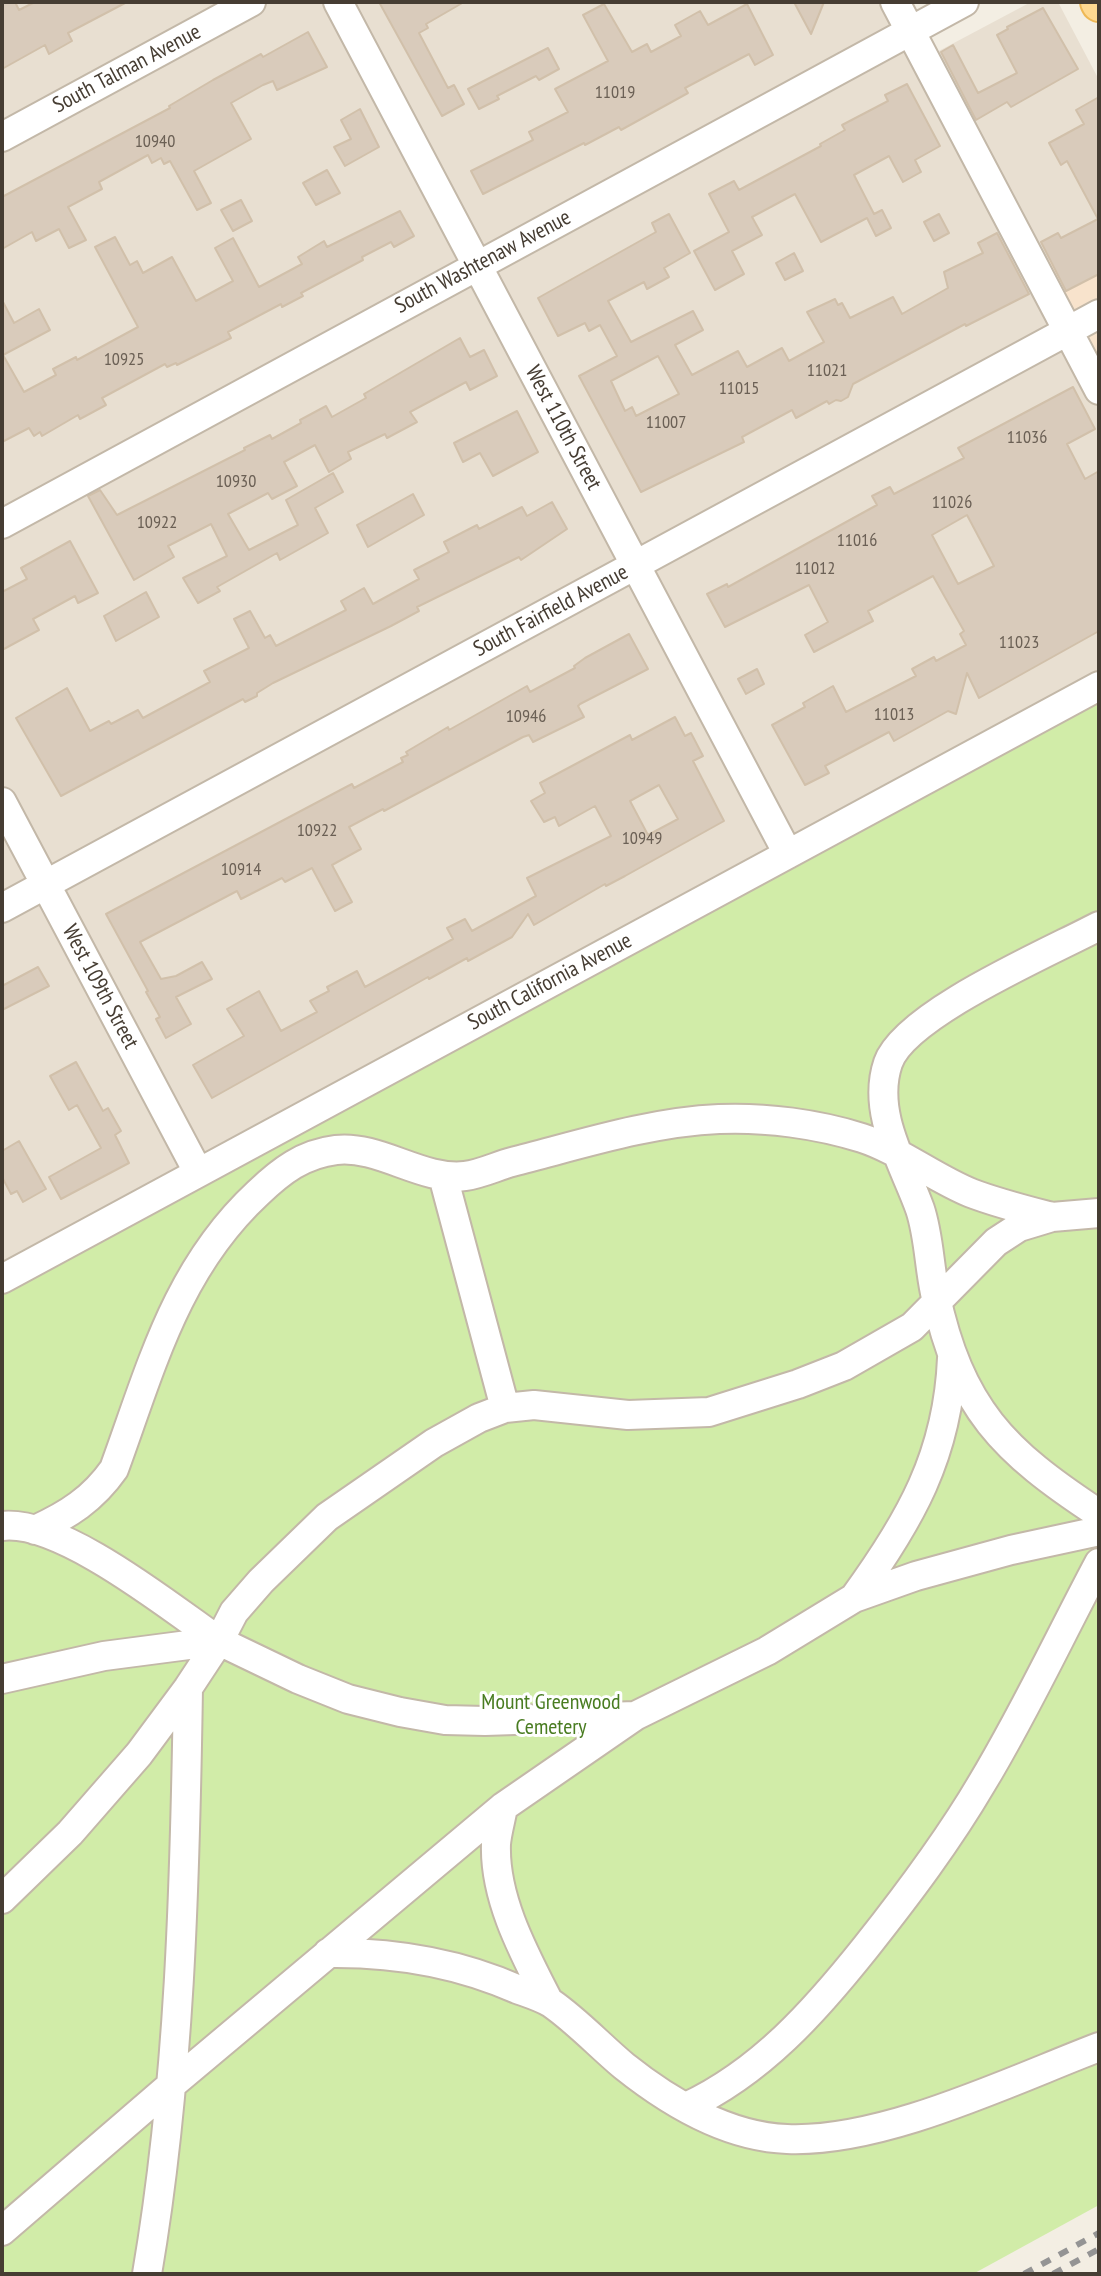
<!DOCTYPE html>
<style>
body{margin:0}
#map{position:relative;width:1101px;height:2276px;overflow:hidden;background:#f3eee3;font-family:"PT Sans Narrow",sans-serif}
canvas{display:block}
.frame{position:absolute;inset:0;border:4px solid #463d33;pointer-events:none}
</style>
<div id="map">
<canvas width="1101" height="2276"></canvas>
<div class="frame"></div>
</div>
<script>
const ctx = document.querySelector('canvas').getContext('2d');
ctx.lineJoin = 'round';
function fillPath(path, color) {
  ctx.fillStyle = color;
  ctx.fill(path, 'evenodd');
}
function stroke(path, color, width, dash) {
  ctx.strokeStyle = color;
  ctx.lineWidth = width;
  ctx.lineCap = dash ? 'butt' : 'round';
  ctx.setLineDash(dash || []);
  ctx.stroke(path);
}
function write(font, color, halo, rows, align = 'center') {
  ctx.font = font + ' "PT Sans Narrow",sans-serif';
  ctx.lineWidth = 6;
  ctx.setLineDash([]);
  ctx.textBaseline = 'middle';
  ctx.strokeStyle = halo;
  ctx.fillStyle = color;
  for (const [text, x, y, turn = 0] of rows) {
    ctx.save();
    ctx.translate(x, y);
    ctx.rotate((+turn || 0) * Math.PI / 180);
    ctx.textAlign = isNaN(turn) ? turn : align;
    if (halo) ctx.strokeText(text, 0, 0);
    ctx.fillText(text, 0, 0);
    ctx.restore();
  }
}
fillPath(new Path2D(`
 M2 2H888L920 61 1031 2H1058L1099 80V695L2 1292Z`), '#e8dfd1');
fillPath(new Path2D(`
 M1099 233V395L1033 268Z`), '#f8e3cc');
fillPath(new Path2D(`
 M1099 695V2205L973 2274H2V1292Z`), '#d1eca8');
const building = new Path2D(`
 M2 2H15L19 10 35 2H127L68 33 72 41 49 54 45 45 2 69Z
 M379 2H464L426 24 428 28 419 33 448 88 454 85 464 104 442 116Z
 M794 2H824L811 34Z
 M604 4 632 52 647 44 651 52 681 36 675 25 700 11 708 25 747 4 773 55 755 65 749 54 685 88 688 93 621 130 619 127 585 145 584 143 483 194 471 171 533 140 529 132 568 112 555 89 608 61 583 15Z
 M1043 8 1078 69 1011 107 1007 102 976 120 941 52 953 45 978 93 984 90 1017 73 997 35 1008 29 1007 27Z
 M308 32 327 67 277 90 273 81 263 85 231 103 251 139 194 171 211 203 197 210 170 161 164 164 161 158 152 163 148 155 99 182 102 189 68 207 86 240 69 248 59 229 36 241 32 232 2 249V197L170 108 169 106 213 80 261 54 263 57Z
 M548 48 559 69 539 80 536 76 497 96 499 99 479 109 468 89Z
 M907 84 940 146 915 160 921 172 903 182 889 156 854 175 874 214 882 210 891 228 876 236 867 218 821 242 795 194 752 217 762 235 732 251 744 274 715 290 694 251 729 232 709 194 734 181 739 190 821 146 820 144 845 130 842 125 888 101 885 95Z
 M1099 97V274L1066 291 1041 242 1058 233 1061 238 1098 219 1067 161 1061 165 1049 143 1084 124 1076 110Z
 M360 109 379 147 345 166 334 147 351 139 341 120Z
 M327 170 340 193 316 205 303 183Z
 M241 200 252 221 233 231 221 210Z
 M400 211 414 236 394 247 391 242 362 257 363 260 301 293 303 296 282 307 281 304 228 332 231 338 177 365 176 363 167 367 165 364 102 398 106 405 80 419 78 415 42 436 40 432 34 436 29 428 2 442V300L14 323 39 309 50 330 3 355 24 392 56 375 53 369 76 357 77 360 138 327 95 247 115 237 130 265 137 261 143 273 172 257 196 301 233 281 215 248 233 238 259 287 302 264 298 257 324 241 327 247Z
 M669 214 690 253 664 268 669 277 647 289 644 282 608 301 631 342 693 311 703 330 675 345 692 375 738 351 747 367 782 348 789 361 824 342 807 312 835 299 838 305 842 303 850 318 893 297 902 314 948 288 944 272 983 253 978 243 997 233 1029 294 966 326 965 324 853 384 848 397 841 401 836 400 829 404 827 401 796 418 792 410 742 437 744 442 641 492 579 376 617 356 600 325 589 331 585 323 558 336 538 298 656 232 652 223ZM658 356 679 394 636 416 632 407 625 411 611 381Z
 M939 214 949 233 934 241 924 222Z
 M794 253 803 271 785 280 776 263Z
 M460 338 470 357 484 350 497 376 470 390 466 382 410 412 417 422 387 438 385 434 348 452 351 459 329 472 315 445 284 462 297 486 272 499 268 493 228 514 249 550 298 525 286 500 333 473 343 492 315 508 328 533 280 560 277 553 217 587 220 591 198 603 183 578 227 556 211 524 168 546 174 557 134 580 88 496 100 490 117 515 245 450 244 448 270 435 272 439 301 423 300 420 326 406 332 417 366 398 364 394Z
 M1073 387 1095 429 1067 444 1085 479 1099 471V631L979 698 967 673 956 714 948 711 894 741 889 732 825 766 829 773 805 785 772 725 805 707 803 703 833 686 846 712 916 676 912 669 934 657 936 661 966 645 960 634 964 631 933 576 868 611 873 621 814 652 805 635 828 622 809 585 725 627 707 594 727 584 728 587 877 505 872 496 890 487 894 494 964 458 958 448ZM967 515 994 566 958 584 932 535Z
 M517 411 538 452 493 476 480 453 463 462 454 443Z
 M413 494 424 515 368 547 357 525Z
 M552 502 567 529 521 560 519 557 417 607 419 611 391 626 273 683 257 693V696L245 702 243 699 61 796 16 718 67 688 90 731 109 721 111 724 138 710 143 718 210 682 204 671 249 648 234 619 250 611 265 638 270 635 276 646 346 610 341 601 364 588 373 604 419 579 414 570 449 552 444 542 477 525 479 529 522 507 527 516Z
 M70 541 98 593 78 603 75 596 33 619 39 630 2 650V592L27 579 21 568Z
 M146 592 159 617 116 641 104 616Z
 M629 634 648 669 580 704 578 706 584 717 533 742 529 735 523 737 384 811 383 809 349 827 361 849 332 865 352 902 335 911 312 868 285 882 282 878 241 899 237 891 140 942 161 979 176 976 202 962 212 979 176 997 191 1024 166 1038 156 1019 160 1017 146 992 148 991 106 914 348 786 352 784 354 788 403 762 401 758 408 755 406 752 448 727 449 730 527 686 530 692 575 668 574 666 585 658Z
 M757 669 764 684 746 694 738 679Z
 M675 717 685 736 691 733 703 756 693 761 724 821 625 876 606 886 605 884 534 925 528 914 512 937 468 961 467 958 429 979 428 977 212 1098 193 1065 244 1036 227 1009 259 991 281 1031 317 1012 310 1001 329 991 327 987 357 971 365 987 453 939 447 928 465 919 472 931 536 896 527 878 611 836 595 806 559 826 555 817 544 822 531 801 545 793 540 783 630 735 632 740ZM659 785 678 819 648 835 630 801Z
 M38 967 49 986 2 1010V986Z
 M76 1062 103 1111 108 1108 121 1131 115 1135 129 1163 61 1199 49 1177 101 1148 77 1105 69 1110 50 1076Z
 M19 1141 46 1189 23 1202 17 1191 11 1194 2 1177V1151Z`);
fillPath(building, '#d9cbbb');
stroke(building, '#d1c0aa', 2);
const minor = new Path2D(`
 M338 2 788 854
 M895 2 1099 390
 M2 137 251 2
 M2 524 964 2
 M2 802 198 1172
 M2 908 1099 314
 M1099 926C1050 952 905 1014 888 1063 871 1113 904 1164 920 1209 929 1236 929 1265 935 1293 960 1409 1003 1451 1099 1514
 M443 1176 505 1408
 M2 1279 1099 686
 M2 1526C61 1519 170 1607 219 1641
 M35 1530C68 1515 93 1499 114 1469 151 1368 176 1269 258 1193 281 1171 303 1154 336 1150 380 1145 421 1181 465 1176 481 1174 497 1166 512 1162 579 1145 649 1122 719 1119 765 1117 818 1124 862 1138 899 1150 934 1178 971 1193 997 1203 1025 1210 1052 1217
 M854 1598C910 1521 948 1455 952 1358
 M2 1679 104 1656 219 1641 298 1679 348 1699 400 1712 445 1720 485 1721 635 1716
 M503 1807C501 1819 497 1832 496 1844 494 1899 525 1955 549 2002
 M2 1899 70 1833 139 1754 188 1688 219 1641 234 1612 261 1581 327 1517 434 1443 479 1418 505 1408 534 1405 628 1415 709 1412 798 1384 844 1366 912 1327 996 1242 1019 1227 1052 1217 1099 1213
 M328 1953C392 1952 458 1963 517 1989 528 1993 541 1997 551 2003 577 2021 600 2046 624 2066 669 2102 728 2137 787 2139 883 2143 1010 2081 1099 2047
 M686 2107C761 2072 815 2011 866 1947 908 1894 948 1841 982 1783 1025 1712 1060 1636 1099 1563
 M2 2231 169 2087 503 1807 635 1716 767 1651 854 1598 916 1576 1011 1550 1099 1531
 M147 2274C180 2081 185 1884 188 1688`);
const major = new Path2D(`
 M1098 2 1099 4`);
stroke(minor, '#c3b8a8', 32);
stroke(major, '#eeb856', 38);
stroke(minor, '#fff', 28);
stroke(major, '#ffd991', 34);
stroke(new Path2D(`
 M1024 2274 1099 2233
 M1053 2274 1099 2249`), '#949494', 6, [10, 10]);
write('18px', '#6b6055', null, [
 ["11019",615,93],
 ["10940",155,142],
 ["10925",124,360],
 ["11021",827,371],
 ["11015",739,389],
 ["11007",666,423],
 ["11036",1027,438],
 ["10930",236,482],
 ["11026",952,503],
 ["10922",157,523],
 ["11016",857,541],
 ["11012",815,569],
 ["11023",1019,643],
 ["11013",894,715],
 ["10946",526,717],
 ["10922",317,831],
 ["10949",642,839],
 ["10914",241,870]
]);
write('22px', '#463d33', '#fff', [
 ["South Talman Avenue",127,69,-28],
 ["South Washtenaw Avenue",483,262,-28],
 ["West 110th Street",563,428,62],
 ["South Fairfield Avenue",551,611,-28],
 ["South California Avenue",550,982,-28],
 ["West 109th Street",100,987,62]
]);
write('22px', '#497c21', '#fff', [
 ["Mount Greenwood",551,1703],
 ["Cemetery",551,1728]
]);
</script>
